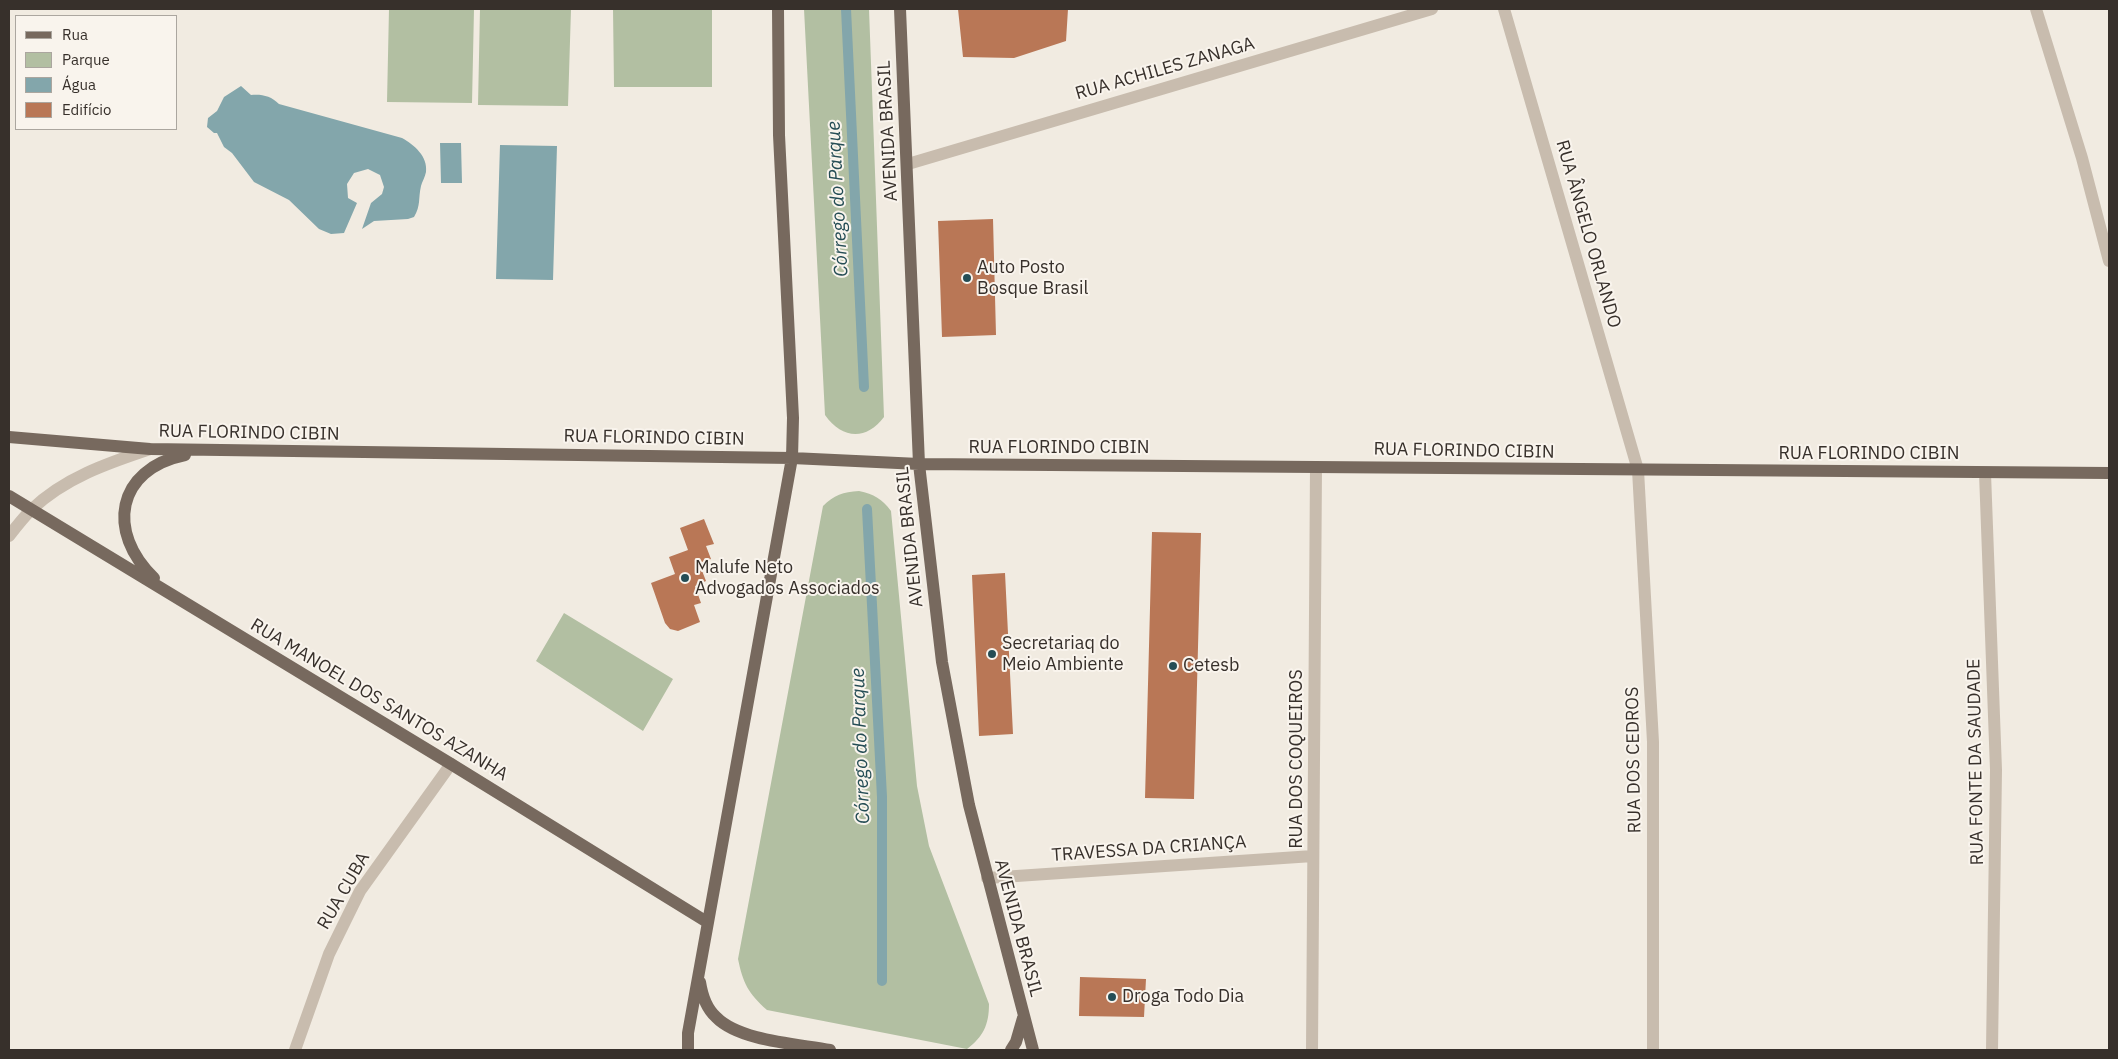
<!DOCTYPE html>
<meta charset="utf-8">
<style>
body{margin:0}
#map{position:relative;width:2118px;height:1059px;overflow:hidden;background:#f1ebe1;font-family:"IBM Plex Sans",sans-serif}
canvas{display:block}
.frame{position:absolute;inset:0;border:10px solid #37302b;pointer-events:none}
.legend{position:absolute;left:15px;top:15px;width:162px;height:115px;box-sizing:border-box;background:#f9f4ed;border:1px solid #aba69f;margin:0;padding:6px 9px;list-style:none;font-size:15px;color:#37302b}
.legend li{display:flex;align-items:center;gap:10px;height:25px}
.legend b{width:25px;border:1px solid #aba69f}
</style>
<div id="map">
<canvas width="2118" height="1059"></canvas>
<div class="frame"></div>
<ul class="legend">
<li><b style="height:6px;background:#77695e"></b>Rua</li>
<li><b style="height:14px;background:#b2bfa2"></b>Parque</li>
<li><b style="height:14px;background:#83a6ab"></b>Água</li>
<li><b style="height:14px;background:#b97756"></b>Edifício</li>
</ul>
</div>
<script>
const ctx = document.querySelector('canvas').getContext('2d');
ctx.lineJoin = 'round';
function fillPath(path, color) {
  ctx.fillStyle = color;
  ctx.fill(path, 'evenodd');
}
function stroke(path, color, width, dash) {
  ctx.strokeStyle = color;
  ctx.lineWidth = width;
  ctx.lineCap = dash ? 'butt' : 'round';
  ctx.setLineDash(dash || []);
  ctx.stroke(path);
}
function write(font, color, halo, rows, align = 'center') {
  ctx.font = font + ' "IBM Plex Sans",sans-serif';
  ctx.lineWidth = 4;
  ctx.setLineDash([]);
  ctx.textBaseline = 'middle';
  ctx.strokeStyle = halo;
  ctx.fillStyle = color;
  for (const [text, x, y, turn = 0] of rows) {
    ctx.save();
    ctx.translate(x, y);
    ctx.rotate((+turn || 0) * Math.PI / 180);
    ctx.textAlign = isNaN(turn) ? turn : align;
    if (halo) ctx.strokeText(text, 0, 0);
    ctx.fillText(text, 0, 0);
    ctx.restore();
  }
}
fillPath(new Path2D(`
 M389 9H474L472 103 387 102Z
 M480 9H571L568 106 478 105Z
 M613 9H712V87H614Z
 M804 9H869L884 417C866 441 842 439 825 415Z
 M859 491C874 494 882 499 891 511L917 786 929 846 989 1004C989 1025 983 1037 967 1049L767 1010C748 993 743 983 738 959L823 506C834 495 843 492 859 491Z
 M564 613 673 679 643 731 536 661Z`), '#b2bfa2');
fillPath(new Path2D(`
 M241 86 251 95C262 94 271 96 279 104L402 138C414 145 428 156 426 172 425 177 422 182 421 186 418 199 421 205 414 217L408 219 374 221 362 229 371 203 382 194 384 187 380 175 368 169 354 173 347 184 348 198 357 203 344 233 331 234 319 229 289 200 254 182 232 153 224 147 217 133H214L207 127 208 118 217 111 224 97Z
 M440 143H461L462 183H441Z
 M500 145 557 146 553 280 496 279Z`), '#83a6ab');
stroke(new Path2D(`
 M846 9 864 387
 M867 509 882 797V981`), '#83a6ab', 10);
fillPath(new Path2D(`
 M958 9H1068L1066 41 1014 58 963 57Z
 M993 219 996 335 942 337 938 221Z
 M704 519 714 544 706 546 711 559 699 563 706 581 695 586 701 603 694 605 700 622 678 631 670 629 665 623 651 583 675 574 669 557 688 550 680 528Z
 M1152 532 1201 533 1194 799 1145 798Z
 M1005 573 1013 734 979 736 972 575Z
 M1080 977 1146 979 1144 1017 1079 1016Z`), '#b97756');
stroke(new Path2D(`
 M1504 9 1638 470 1653 742V1050
 M2036 9 2082 158 2109 261
 M908 164 1432 9
 M1985 473 1996 770 1992 1050
 M9 536C16 527 23 518 31 510 64 478 108 463 150 449
 M987 878 1313 856
 M295 1050 329 954 360 891 451 764
 M1312 1050 1316 467`), '#c8bcae', 12);
stroke(new Path2D(`
 M900 9 919 464 942 662 969 805 1033 1050
 M9 437 150 449 792 458 919 464 2109 473
 M9 496 451 764 707 922
 M154 578C106 532 116 469 185 455
 M700 982C702 995 706 1008 716 1017 739 1041 798 1044 830 1050
 M688 1050V1033L792 458 793 418 779 135 778 9
 M1011 1050 1016 1042 1023 1018`), '#77695e', 12);
for (const [x, y, r, color] of [
 [967,278,5,"#254d55"],
 [685,578,5,"#254d55"],
 [992,654,5,"#254d55"],
 [1173,666,5,"#254d55"],
 [1112,997,5,"#254d55"]
]) {
  const dot = new Path2D();
  dot.arc(x, y, r, 0, 2 * Math.PI);
  ctx.fillStyle = color;
  ctx.fill(dot);
  stroke(dot, '#f9f4ed', 2);
}
write('18px', '#37302b', '#f9f4ed', [
 ["RUA ACHILES ZANAGA",1165,69,-16],
 ["AVENIDA BRASIL",888,131,-93],
 ["RUA ÂNGELO ORLANDO",1588,234,74],
 ["RUA FLORINDO CIBIN",249,433,1],
 ["RUA FLORINDO CIBIN",654,438,1],
 ["RUA FLORINDO CIBIN",1059,448],
 ["RUA FLORINDO CIBIN",1464,451,1],
 ["RUA FLORINDO CIBIN",1869,454],
 ["AVENIDA BRASIL",910,537,-96],
 ["RUA MANOEL DOS SANTOS AZANHA",379,700,31],
 ["RUA DOS COQUEIROS",1297,759,-90],
 ["RUA DOS CEDROS",1634,760,-91],
 ["RUA FONTE DA SAUDADE",1976,762,-91],
 ["TRAVESSA DA CRIANÇA",1149,849,-4],
 ["RUA CUBA",344,891,-60],
 ["AVENIDA BRASIL",1018,928,75]
]);
write('18px', '#37302b', '#f9f4ed', [
 ["Auto Posto",977,268],
 ["Bosque Brasil",977,289],
 ["Malufe Neto",695,568],
 ["Advogados Associados",695,589],
 ["Secretariaq do",1002,644],
 ["Meio Ambiente",1002,665],
 ["Cetesb",1183,666],
 ["Droga Todo Dia",1122,997]
], 'left');
write('italic 19px', '#254d55', '#f9f4ed', [
 ["Córrego do Parque",838,199,-93],
 ["Córrego do Parque",861,746,-92]
]);
</script>
